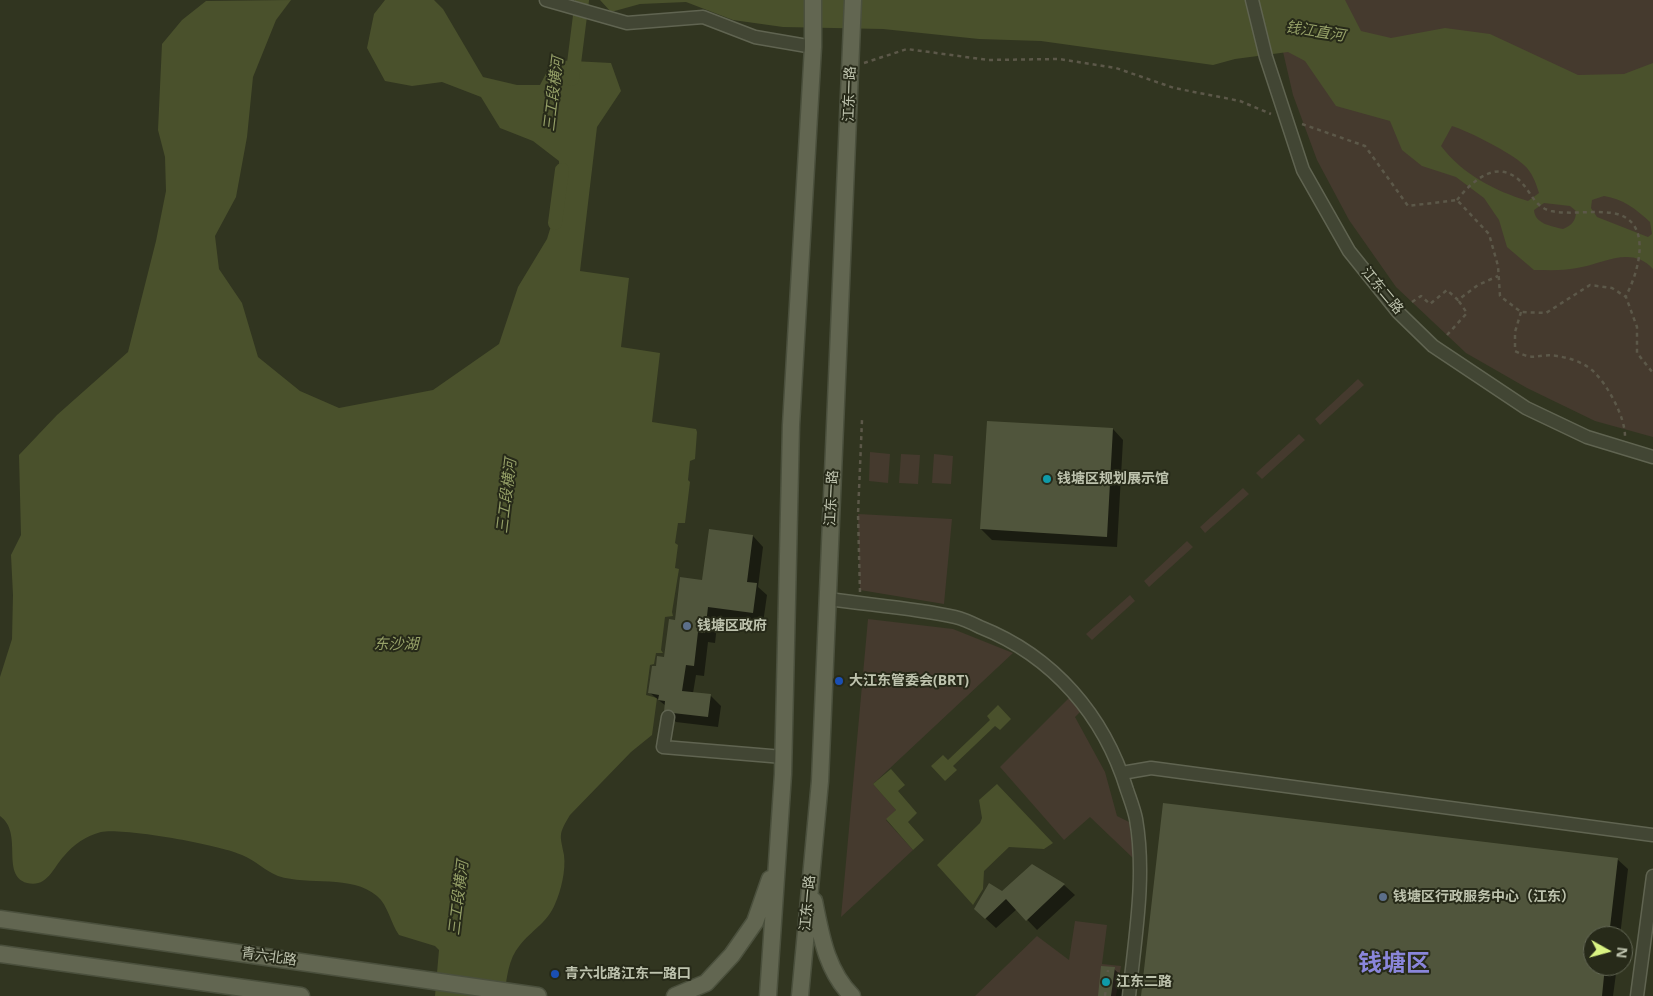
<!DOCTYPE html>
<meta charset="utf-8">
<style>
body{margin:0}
#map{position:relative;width:1653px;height:996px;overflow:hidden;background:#313520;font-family:"Noto Sans",sans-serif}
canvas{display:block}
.north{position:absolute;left:1583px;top:926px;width:50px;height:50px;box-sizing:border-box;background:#272a19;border:1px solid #636755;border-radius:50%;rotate:97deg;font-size:14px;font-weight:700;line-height:20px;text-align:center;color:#bec3ae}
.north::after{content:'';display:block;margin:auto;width:18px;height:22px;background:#d9f383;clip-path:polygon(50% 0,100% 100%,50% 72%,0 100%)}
</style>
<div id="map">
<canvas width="1653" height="996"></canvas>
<div class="north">N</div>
</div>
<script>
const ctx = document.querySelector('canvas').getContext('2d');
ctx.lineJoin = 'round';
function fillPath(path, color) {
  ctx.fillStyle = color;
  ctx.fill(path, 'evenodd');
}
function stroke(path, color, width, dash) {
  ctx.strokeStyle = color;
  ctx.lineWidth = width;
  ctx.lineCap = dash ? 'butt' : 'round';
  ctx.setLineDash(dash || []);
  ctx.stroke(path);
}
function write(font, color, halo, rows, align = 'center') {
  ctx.font = font + ' "Noto Sans","Noto Sans SC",sans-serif';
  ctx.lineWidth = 4;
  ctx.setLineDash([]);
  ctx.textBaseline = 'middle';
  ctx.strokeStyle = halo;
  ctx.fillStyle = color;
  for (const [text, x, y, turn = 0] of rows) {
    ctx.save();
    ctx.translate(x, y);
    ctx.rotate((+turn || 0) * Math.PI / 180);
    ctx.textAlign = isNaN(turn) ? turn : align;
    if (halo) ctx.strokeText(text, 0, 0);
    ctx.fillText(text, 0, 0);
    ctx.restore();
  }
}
fillPath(new Path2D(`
 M1271 0H1653V437L1595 421 1527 388 1466 353 1396 287 1349 220 1317 160 1293 95Z
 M1358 379 1364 385 1320 425 1315 419Z
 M1299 434 1305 440 1262 479 1256 473Z
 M870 452 890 454 888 483 869 481Z
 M901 454 920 455 918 484 899 483Z
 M934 454 953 456 951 484 932 483Z
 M1243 488 1249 494 1205 533 1200 527Z
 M858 514 952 519 944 604 860 590Z
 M1187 541 1193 547 1149 587 1144 581Z
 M1130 595 1135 601 1092 640 1086 634Z
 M868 619 953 629 1013 653 873 784 896 810 886 820 913 850 841 917Z
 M1069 698 1081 711 1075 717 1105 772 1117 816 1129 822 1134 859 1090 817 1064 840 1000 767Z
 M1075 921 1107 925 1102 964 1121 966 1116 996H975L1037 936 1069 960Z`), '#453a2e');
fillPath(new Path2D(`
 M291 0 276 20 253 77 247 137 236 197 215 236 219 269 242 303 258 357 300 391 339 408 433 390 499 344 518 287 547 239 560 197 559 161 533 141 500 128 481 97 442 82 412 86 385 81 367 48 374 14 385 0H434L443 9 483 77 517 85H540L553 60 611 63 621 91 597 127 580 271 629 278 621 347 660 353 652 422 696 429 697 432 695 459 690 461 688 480 690 482 685 523H678L675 543 678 545 675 568 679 569 672 612 673 616 665 617 661 650 663 653H656L654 664 650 665 646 695 657 698 652 735 631 752 570 815C558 835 560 834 564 855 566 870 561 891 555 904 548 922 531 931 520 945 508 959 507 978 504 996H435L439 950 435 946 399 935C391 924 388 905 377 896 351 874 309 886 278 876 265 871 255 860 242 855 222 845 121 827 101 832 86 836 74 844 64 856 53 868 47 888 27 883 0 875 24 833 0 816V677L12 639 13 595 11 555 21 535 19 455 57 415 128 352 156 241 166 191 165 157 158 130 162 44 182 20 206 1Z
 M600 0H1345L1361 31 1391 38 1445 28 1490 34 1578 75 1624 74 1653 63V269C1631 245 1604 264 1577 268 1563 271 1548 270 1534 270L1507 247 1499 220 1484 198 1456 177 1422 166 1402 150 1390 121 1336 106 1305 61 1288 52 1235 59 1213 65 1041 41 979 39 883 29 783 27 733 20 686 2 640 4 611 12ZM1452 126C1470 132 1510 152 1524 165 1532 172 1536 183 1539 193L1528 201C1495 191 1462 174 1441 146ZM1604 196C1623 199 1636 209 1650 222L1652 234 1648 237 1597 217 1591 208 1592 200ZM1544 203 1570 206 1576 211C1576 221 1572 225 1563 229 1551 226 1535 224 1534 210Z
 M998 705 1011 719 1000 730 995 726 953 766 957 770 945 781 931 766 943 755 948 760 990 720 987 716Z
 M891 769 905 785 898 791 917 813 908 822 924 840 913 850 886 819 896 810 873 784Z
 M997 784 1053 843 1044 849 1009 847 984 871 983 889 973 905 937 865 980 823 982 818 979 800Z`), '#4a512c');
fillPath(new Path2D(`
 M1113 429 1123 440 1117 547 992 540 981 529Z
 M753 536 763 547 758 587 767 595 763 623 718 617 715 643 708 642 704 676 696 675 693 693 710 695 721 706 718 727 676 722 665 711 666 706 650 693 657 668 665 658 676 621 703 582Z
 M1617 859 1628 869 1620 936H1593V966H1617L1613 996H1142Z
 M1032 865 1064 885 1075 895 1037 930 1017 909 996 928 975 909 1002 893Z
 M1114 969 1125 979 1123 996H1099Z`), '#0007');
stroke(new Path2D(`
 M572 79 582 0
 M555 223 562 170`), '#4a512c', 14);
fillPath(new Path2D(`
 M987 421 1113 428 1107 537 980 529Z
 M709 529 753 535 747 582 757 583 753 613 708 607 705 633 698 632 694 666 686 665 682 691 711 694 708 717 664 712 665 701 658 700 659 695 648 693 652 666H656L657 656 664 657 669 619 675 620 680 577 702 580Z
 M1163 803 1618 858 1609 936H1593V966H1605L1602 996H1141Z
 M1032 864 1065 884 1026 921 1006 899 985 919 974 909 989 883 1002 891Z
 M1101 966 1115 967 1111 996H1098Z`), '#50553c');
const minor = new Path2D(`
 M546 0 627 23 703 17 755 37 813 47
 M1252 0 1266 57 1303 170 1349 251 1398 312 1433 346 1526 408 1587 437 1653 457
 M828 599C870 605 914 608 955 617 964 619 972 623 980 627 1053 656 1104 715 1127 790 1130 799 1134 809 1136 819 1146 877 1135 937 1129 996
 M668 717 663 747 783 757
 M1122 773 1151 768 1653 835
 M1637 996 1653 876`);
const major = new Path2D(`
 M814 901C821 935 826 970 852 996
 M0 919 538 996
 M0 954 301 996
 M675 996 706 983 732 955 755 922 770 879
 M768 996 783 774 791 425 813 47V0
 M800 996 820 781 853 0`);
stroke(minor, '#606451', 15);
stroke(major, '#4b503d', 19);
stroke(new Path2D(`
 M864 63 907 49 988 60 1059 59 1116 68 1174 88 1240 101 1271 114
 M1302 124 1365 146 1408 206 1457 200 1489 234 1498 266 1500 296 1521 312 1546 313 1590 285 1612 288 1626 297 1637 327V353L1653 373
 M1457 200C1472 181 1496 159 1519 180 1531 191 1534 207 1551 211 1571 215 1592 210 1612 213 1653 219 1640 269 1626 296
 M1412 302 1421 296 1430 304 1447 290 1458 300 1478 285 1498 276
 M1521 312 1515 332V351C1536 362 1537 353 1557 356 1570 358 1586 363 1595 373 1608 386 1625 417 1625 436
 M1447 335 1467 313 1458 300
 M860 592 858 514 862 420
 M1105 996 1108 970`), '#5c5849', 2.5, [4, 4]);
stroke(minor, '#424634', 12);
stroke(major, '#626651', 16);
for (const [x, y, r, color] of [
 [1047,479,5,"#0f9aa8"],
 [687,626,5,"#5c6f8a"],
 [839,681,5,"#1a4fb4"],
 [1383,897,5,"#5c6f8a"],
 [555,974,5,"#1a4fb4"],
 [1106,982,5,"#0f9aa8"]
]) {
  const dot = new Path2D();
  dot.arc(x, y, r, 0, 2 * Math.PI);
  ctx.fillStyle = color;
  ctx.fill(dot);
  stroke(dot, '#272a19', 2);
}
write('14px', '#bec3ae', '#272a19', [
 ["江东一路",850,94,-88],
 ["江东二路",1382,291,50],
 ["江东一路",832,498,-87],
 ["江东一路",808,903,-85],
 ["青六北路",269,957,8]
]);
write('bold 14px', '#bec3ae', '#272a19', [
 ["钱塘区规划展示馆",1057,479],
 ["钱塘区政府",697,626],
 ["大江东管委会(BRT)",849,681],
 ["钱塘区行政服务中心（江东）",1393,897],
 ["青六北路江东一路口",565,974],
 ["江东二路",1116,982]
], 'left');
write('italic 15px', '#96a168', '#272a19', [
 ["钱江直河",1315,32,9],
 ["三工段横河",554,94,-83],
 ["三工段横河",507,496,-83],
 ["东沙湖",396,645],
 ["三工段横河",459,898,-83]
]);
write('bold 24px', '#8a86da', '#272a19', [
 ["钱塘区",1394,964]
]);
</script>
